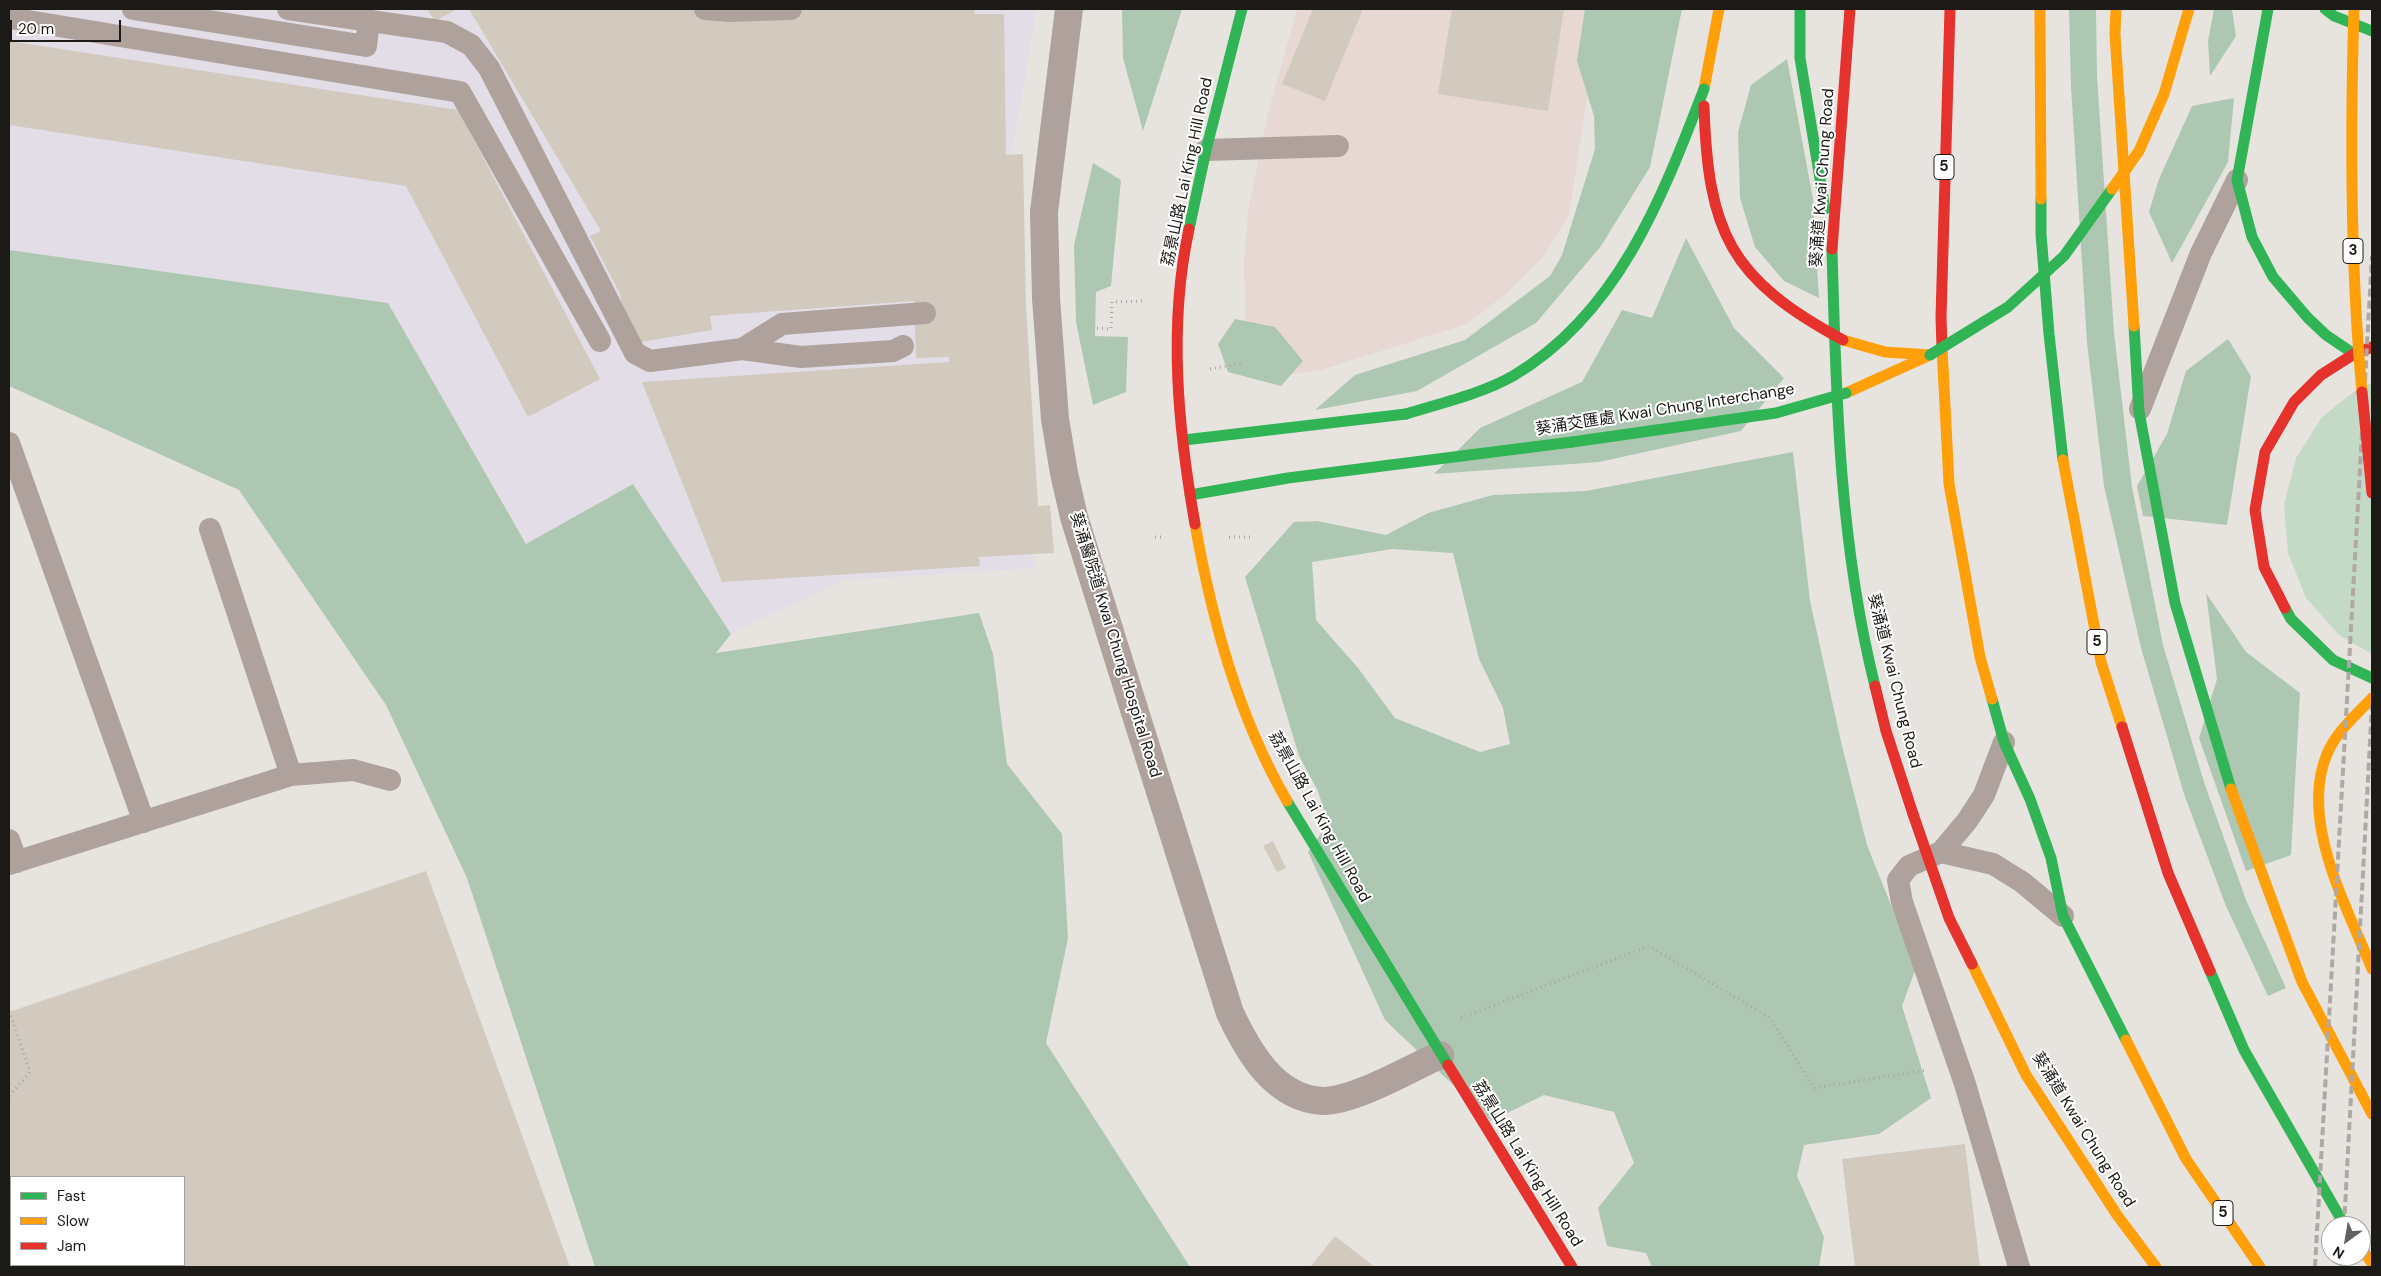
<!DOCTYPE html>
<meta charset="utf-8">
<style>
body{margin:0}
#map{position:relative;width:2381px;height:1276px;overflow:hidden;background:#e7e4e0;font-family:"DM Sans",sans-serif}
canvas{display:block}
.frame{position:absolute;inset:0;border:10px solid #1c1a17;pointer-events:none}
.legend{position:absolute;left:10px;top:1176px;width:175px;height:90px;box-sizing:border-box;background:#fff;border:1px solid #a4a3a2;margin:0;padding:6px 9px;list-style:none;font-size:15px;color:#1c1a17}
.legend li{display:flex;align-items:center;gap:10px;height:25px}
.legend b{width:25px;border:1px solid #a4a3a2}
.north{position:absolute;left:2321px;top:1216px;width:50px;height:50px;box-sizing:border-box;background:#fff;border:1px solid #a4a3a2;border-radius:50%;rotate:212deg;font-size:14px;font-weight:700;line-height:20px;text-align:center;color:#1c1a17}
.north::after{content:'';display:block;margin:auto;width:18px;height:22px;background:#63615d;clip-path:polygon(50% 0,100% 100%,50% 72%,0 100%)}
.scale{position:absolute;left:10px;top:20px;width:111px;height:22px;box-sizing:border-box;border:2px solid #1c1a17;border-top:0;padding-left:6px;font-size:15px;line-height:18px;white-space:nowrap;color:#1c1a17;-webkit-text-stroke:4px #fff;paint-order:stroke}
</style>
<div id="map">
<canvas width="2381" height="1276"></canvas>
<div class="frame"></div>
<ul class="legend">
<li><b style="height:6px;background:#30b455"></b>Fast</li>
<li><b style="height:6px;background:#ff9f0a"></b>Slow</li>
<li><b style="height:6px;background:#e5322d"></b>Jam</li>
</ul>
<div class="north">N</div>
<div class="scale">20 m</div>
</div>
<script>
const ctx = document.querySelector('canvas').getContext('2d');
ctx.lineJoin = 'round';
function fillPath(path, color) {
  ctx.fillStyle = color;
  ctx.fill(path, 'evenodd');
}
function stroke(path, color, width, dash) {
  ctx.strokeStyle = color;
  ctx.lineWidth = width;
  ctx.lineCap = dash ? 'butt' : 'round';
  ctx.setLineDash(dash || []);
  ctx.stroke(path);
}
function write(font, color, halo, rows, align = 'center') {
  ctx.font = font + ' "DM Sans","Noto Sans TC",sans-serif';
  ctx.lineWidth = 4;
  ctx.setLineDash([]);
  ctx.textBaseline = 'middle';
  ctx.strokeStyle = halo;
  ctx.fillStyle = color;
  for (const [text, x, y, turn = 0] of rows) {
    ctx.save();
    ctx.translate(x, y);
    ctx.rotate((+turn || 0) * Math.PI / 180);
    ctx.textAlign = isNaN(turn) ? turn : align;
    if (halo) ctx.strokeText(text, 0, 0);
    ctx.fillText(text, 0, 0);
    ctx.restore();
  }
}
fillPath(new Path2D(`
 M1297 9H1601L1569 215 1543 258 1507 293 1467 324 1318 371 1289 374 1246 348 1244 260 1248 210 1257 165 1268 113Z`), '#e7d8d3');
fillPath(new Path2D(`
 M9 9H1037L1007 181 1030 545 1036 568 845 580 731 634 633 484 527 544 388 303 9 250Z`), '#e3dde7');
fillPath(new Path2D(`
 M2372 383V654L2339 635 2306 598 2288 553 2284 505 2296 458 2322 417 2360 387Z`), '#c4d9c6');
fillPath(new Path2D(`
 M1122 9H1182L1143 131 1123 58Z
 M1585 9H1682L1650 167 1601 246 1536 323 1417 391 1315 410 1355 375 1465 340 1550 276 1562 255 1595 149 1594 116 1577 61Z
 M2069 9H2096L2097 76 2114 333 2132 487 2163 645 2204 782 2246 900 2286 988 2268 996 2226 906 2184 794 2141 648 2104 486 2087 343 2071 87Z
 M2214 9H2232L2236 36 2210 76 2208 41Z
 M1787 59 1813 199 1819 298 1784 281 1755 247 1740 198 1738 132 1751 85Z
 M2234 98 2228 162 2172 263 2149 212 2159 179 2192 106Z
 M1093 163 1121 180 1111 286 1096 292 1095 336 1128 337 1126 392 1093 405 1076 322 1074 245Z
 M1686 238 1734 328 1784 378 1741 431 1599 462 1434 474 1480 428 1582 382 1622 310 1652 318Z
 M9 250 388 303 526 544 633 484 731 634 716 653 979 613 993 654 1007 764 1062 834 1068 938 1046 1043 1190 1267H595L467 878 386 705 239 490 9 386Z
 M1235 319 1275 327 1303 361 1281 386 1228 372 1218 344Z
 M2228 339 2251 376 2227 525 2143 516 2137 486 2167 434 2186 371Z
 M1793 452 1810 601 1842 746 1867 845 1916 968 1902 1006 1931 1098 1879 1134 1804 1145 1797 1176 1824 1237 1819 1267H1652L1646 1253 1607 1246 1598 1208 1634 1163 1614 1112 1544 1095 1491 1121 1385 1020 1308 852 1328 824 1318 791 1299 756 1245 577 1294 522 1317 521 1386 535 1428 513 1493 495 1586 491ZM1392 549 1453 553 1479 659 1503 708 1510 744 1480 752 1395 718 1358 668 1316 620 1312 562Z
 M2206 593 2246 652 2300 693 2291 855 2246 871 2199 738 2217 679Z`), '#aec7b2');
fillPath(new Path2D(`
 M427 9H457L435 21Z
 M469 9H974L975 14H1004L1006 155 1023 154 1026 306 1038 506 1050 505 1054 553 979 557 980 566 722 582 642 382 949 362V357L916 358 914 301 710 316 712 330 629 344 620 294 590 236 601 231Z
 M1313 9H1363L1325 101 1282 84Z
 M1452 9H1564L1548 111 1438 94Z
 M9 41 458 110 600 379 528 417 406 186 9 125Z
 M1273 841 1286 868 1277 872 1263 846Z
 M426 871 570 1267H9V1012ZM11 1177H184V1265H11Z
 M1965 1144 1980 1267H1855L1842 1159Z
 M1335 1236 1375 1267H1310Z`), '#d2cabf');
stroke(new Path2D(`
 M1097 328 1111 329 1112 302 1145 301
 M1210 369 1242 363
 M1155 537H1163
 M1229 537H1254
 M9 1011 30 1072 9 1096
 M1461 1018 1649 946 1770 1018 1814 1088 1927 1070`), '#aca4a0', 3, [1, 4]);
stroke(new Path2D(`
 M133 9 366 46 369 20
 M288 9 447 32 471 45 489 68 635 353 650 361 742 349 782 324 925 313
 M705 9 729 11 791 9
 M10 18 460 92 600 341
 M1206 150 1338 146
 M742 349 801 357 893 351 903 346
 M2140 409 2201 253 2237 180
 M9 443 144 822
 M210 529 291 775
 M2004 742 1984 795 1967 821 1941 852 1909 866 1898 880 1902 902 1965 1084 2019 1267
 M9 840 17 862
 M1941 852 1993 864 2022 882 2063 916
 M9 864 291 775 353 770 390 780`), '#afa19c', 22);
stroke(new Path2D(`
 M1046 298 1044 212 1069 9
 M1134 709 1230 1013C1248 1051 1274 1098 1322 1101 1353 1102 1411 1068 1440 1055`), '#afa19c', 28);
stroke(new Path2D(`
 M1800 9V58L1825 209
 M2268 9 2237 180 2252 237 2273 277 2308 318 2326 335 2354 354
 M2325 9 2334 16 2372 31
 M2041 199V234L2049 334 2063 460
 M1189 229 1206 150 1242 9
 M1832 249C1836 395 1839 543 1875 686
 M2134 326 2139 412 2175 603 2231 789
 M1184 440 1406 414
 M1190 495 1288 478 1572 442
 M2285 608 2291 619 2333 660 2372 678
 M1992 699 2004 742 2030 799 2051 858 2063 916 2126 1040
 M1287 801 1448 1065
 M2210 971 2244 1050 2345 1226`), '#30b455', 11);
stroke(new Path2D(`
 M2040 9 2041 199
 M2116 9 2115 34 2134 326
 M1704 89 1719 9
 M1843 340 1885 352 1930 355
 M1942 347 1949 484 1980 657 1992 699
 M1846 393 1930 355
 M2063 460 2101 662 2122 727
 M1195 524C1212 620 1238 716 1287 801
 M2372 698C2356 715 2336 732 2327 754 2299 821 2347 907 2372 969
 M2231 789 2302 982 2372 1114
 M2126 1040 2186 1159 2260 1267
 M2361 1248 2372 1263`), '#ff9f0a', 11);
stroke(new Path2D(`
 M1189 229C1168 326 1178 428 1195 524
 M1832 249 1850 9
 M1942 347 1941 317 1950 9
 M2285 608 2264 567 2255 510 2265 452 2294 402 2321 375 2354 354 2372 347
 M1875 686 1886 731 1913 814
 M2122 727 2168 873 2210 971
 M1448 1065 1572 1267`), '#e5322d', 11);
stroke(new Path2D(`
 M2344 1226 2372 705
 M2315 1267 2372 256
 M2341 1267 2342 1256`), '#afa8a4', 4, [8, 4]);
stroke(new Path2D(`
 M1046 298 1055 419 1064 473 1074 517 1134 709`), '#afa19c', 28);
stroke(new Path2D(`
 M1930 355 2008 307 2064 256 2112 189
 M1406 414C1441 403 1481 394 1513 376 1618 314 1662 198 1704 89
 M1572 442 1776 413 1846 393`), '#30b455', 11);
stroke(new Path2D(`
 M2354 9C2350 137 2350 264 2362 392
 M2112 189 2139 151 2164 94 2189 9
 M1972 964 2026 1075 2117 1215 2156 1267`), '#ff9f0a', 11);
stroke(new Path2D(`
 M1704 106C1708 233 1730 279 1843 340
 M2362 392 2372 493
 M1913 814 1949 918 1972 964`), '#e5322d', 11);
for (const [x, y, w] of [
 [1944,167,20],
 [2353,251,20],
 [2097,642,20],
 [2223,1213,20]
]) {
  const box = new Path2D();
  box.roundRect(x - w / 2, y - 12.5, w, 25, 4);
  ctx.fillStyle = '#fff';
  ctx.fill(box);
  stroke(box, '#1c1a17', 1);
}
write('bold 15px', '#1c1a17', null, [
 ["5",1944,167],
 ["3",2353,251],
 ["5",2097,642],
 ["5",2223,1213]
]);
write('16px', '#1c1a17', '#fff', [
 ["荔景山路 Lai King Hill Road",1188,172,-78],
 ["葵涌道 Kwai Chung Road",1823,178,-86],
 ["葵涌交匯處 Kwai Chung Interchange",1665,410,-9],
 ["葵涌醫院道 Kwai Chung Hospital Road",1115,645,73],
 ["葵涌道 Kwai Chung Road",1894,681,76],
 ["荔景山路 Lai King Hill Road",1319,817,61],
 ["葵涌道 Kwai Chung Road",2083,1130,58],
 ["荔景山路 Lai King Hill Road",1527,1164,58]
]);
</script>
